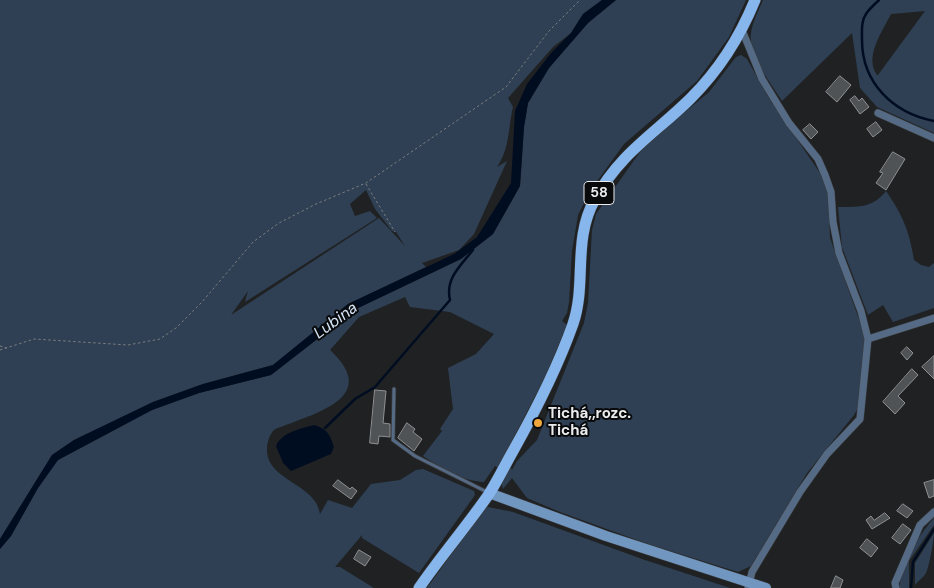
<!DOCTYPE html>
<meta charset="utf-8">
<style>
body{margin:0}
canvas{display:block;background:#1f2123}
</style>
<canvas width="934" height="588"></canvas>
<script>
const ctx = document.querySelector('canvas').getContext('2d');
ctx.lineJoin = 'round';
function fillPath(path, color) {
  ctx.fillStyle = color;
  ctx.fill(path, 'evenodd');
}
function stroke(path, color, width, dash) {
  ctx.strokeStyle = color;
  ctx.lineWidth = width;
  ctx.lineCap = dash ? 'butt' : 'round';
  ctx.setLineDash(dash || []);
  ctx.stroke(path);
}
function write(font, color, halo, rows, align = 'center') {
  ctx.font = font + ' "DM Sans",sans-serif';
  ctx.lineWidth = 4;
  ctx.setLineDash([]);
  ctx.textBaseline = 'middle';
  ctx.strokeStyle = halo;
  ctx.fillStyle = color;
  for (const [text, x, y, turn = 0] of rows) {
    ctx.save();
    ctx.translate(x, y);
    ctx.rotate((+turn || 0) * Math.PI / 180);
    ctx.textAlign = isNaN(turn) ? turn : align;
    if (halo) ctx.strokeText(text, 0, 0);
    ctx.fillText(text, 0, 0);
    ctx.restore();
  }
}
fillPath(new Path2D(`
 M0 0H602L583 14 571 33 553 47 508 98 513 107C508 128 510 148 497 167L507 161 474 234 459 250 422 263 426 267 348 304 273 365 203 384 153 402 74 440 52 455 0 539ZM366 190 375 209 392 231 396 232 405 246 379 218 231 315 248 291 245 302 377 218 370 211 355 216 350 204Z
 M616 0H746L729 37 697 81 624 144 590 191 578 215 572 251 569 302 567 313 562 321 567 325 545 377 498 468 495 466 484 482C462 481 441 468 423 456L442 431 440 429 453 409 448 368 476 354 494 334 450 312 410 307 405 297 359 317 330 350C374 391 332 408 294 422 288 425 277 427 273 431 269 436 267 443 267 449 266 481 316 483 320 514L328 500 352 508 371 484 400 480 416 470 423 469 474 491 475 495 419 573 362 538V535L335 567H340L374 588H0V549L11 536 38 488 58 460 152 410 199 393 271 375 356 309 461 259 493 234 520 186 524 127 528 103 549 68 588 23Z
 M763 0H934V133L877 107 860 88 852 33 782 101C771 83 754 63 751 41 749 28 758 12 763 0ZM925 11 878 75H877C864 57 882 32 891 14Z
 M741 55 747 59 767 95 824 179 828 189 830 238 865 336 859 406 854 415 807 473 751 566 738 572 648 544 560 512 527 498 512 478 503 489 501 482 510 465 512 470 517 461 537 440 584 323 588 303 592 230 596 214 645 145 709 92 736 57Z
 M886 191C903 216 909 230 914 260L921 265 929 267 934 263V308L893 322 883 305 868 315 842 247 838 207C858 207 873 208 886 191Z
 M488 507 513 512 642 559 730 588H427L484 509Z
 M934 518V525L909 561V588H900C899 564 919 535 934 518Z
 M934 533C934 539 929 568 926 573 924 577 918 581 915 585V563Z`), '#2f4054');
fillPath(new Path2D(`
 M602 0H616L588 23 549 68 528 103 524 127 520 186 493 234 461 259 356 309 271 375 199 393 152 410 58 460 38 488 11 536 0 549V539L52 455 74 440 153 402 203 384 273 365 348 304 454 254 477 237 511 183 515 111 527 84 551 53 571 33 583 14Z
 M314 425C327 429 330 434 334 447L331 454 291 471 283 463 276 446C282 432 300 429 314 425Z`), '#000d21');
stroke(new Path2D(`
 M879 0C875 4 869 9 866 14 861 21 862 31 862 40 862 83 893 113 934 121
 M325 428 355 399 375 387 450 300C445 279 460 266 473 250
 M911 588 913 562 934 529`), '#000d21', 2.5);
const building = new Path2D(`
 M840 76 851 85 837 102 826 92Z
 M855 96 859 101 862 98 869 107 860 114 850 100Z
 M876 122 882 130 873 137 867 129Z
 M810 124 818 132 811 139 803 130Z
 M893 152 905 159 886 190 876 183 883 173 880 172Z
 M907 347 913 353 907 360 901 353Z
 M934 356V379L922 367Z
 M912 369 918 375 898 396 905 403 895 414 883 402Z
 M375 390 386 391 383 423 390 424V437L379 436 378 444 370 443Z
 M407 423 415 429 413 432 422 439 414 451 398 438Z
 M338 480 350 489 352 487 357 491 351 499 333 486Z
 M934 480V496L929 498 924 483Z
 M903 504 913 511 907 518 897 511Z
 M885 513 890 518 872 529 866 520 871 516 874 520Z
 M903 524 911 530 900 544 892 538Z
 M867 539 878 548 871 557 860 548Z
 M359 550 371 557 365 566 354 559Z
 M836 576 843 580 840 588H831Z`);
fillPath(building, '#505355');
stroke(building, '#8e9093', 1);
const lane = new Path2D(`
 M394 389 393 440 415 456 487 492`);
const street = new Path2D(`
 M742 30 762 79 789 123 818 159 825 175 831 192 833 222 839 253 861 311 868 339 860 419 827 454 800 492 752 572 748 588
 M878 113 934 138
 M868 339 934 318
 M896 588 895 583 920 525 934 512`);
const secondary = new Path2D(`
 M489 493 606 536 766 588`);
const primary = new Path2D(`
 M419 588C441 556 467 526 489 494 498 480 505 465 513 451 536 410 557 369 573 324 587 283 572 240 595 199 621 152 656 133 691 98 720 69 740 37 755 0`);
stroke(lane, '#3c3d3f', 4.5);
stroke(street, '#3c3d3f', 8);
stroke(secondary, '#3c3d3f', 11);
stroke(primary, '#3c3d3f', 12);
stroke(new Path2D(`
 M366 184 395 232
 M0 346 7 348
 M0 350 34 339 128 345 160 339 176 328 202 302 253 242 279 223 316 204 366 183 506 87 549 31 580 0`), '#7b7d7f', 1, [2.5, 2.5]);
stroke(lane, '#556b85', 3);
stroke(street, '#556b85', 7);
stroke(secondary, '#7196bf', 10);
stroke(primary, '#87b6ed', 11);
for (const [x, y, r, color] of [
 [538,423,5,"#efa73d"]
]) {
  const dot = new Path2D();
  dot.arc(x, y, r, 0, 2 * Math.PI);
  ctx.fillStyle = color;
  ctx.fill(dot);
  stroke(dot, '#090a0b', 2);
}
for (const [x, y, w] of [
 [599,193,30]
]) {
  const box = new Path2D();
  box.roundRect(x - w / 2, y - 11.5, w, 23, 4);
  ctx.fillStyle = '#090a0b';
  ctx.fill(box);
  stroke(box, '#ebecee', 1);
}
write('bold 14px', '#ebecee', null, [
 ["58",599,193]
]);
write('bold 15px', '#ebecee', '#090a0b', [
 ["Tichá,,rozc.",548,414],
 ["Tichá",548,431]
], 'left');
write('italic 16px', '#d5e5f8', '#090a0b', [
 ["Lubina",336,321,-36]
]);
</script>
